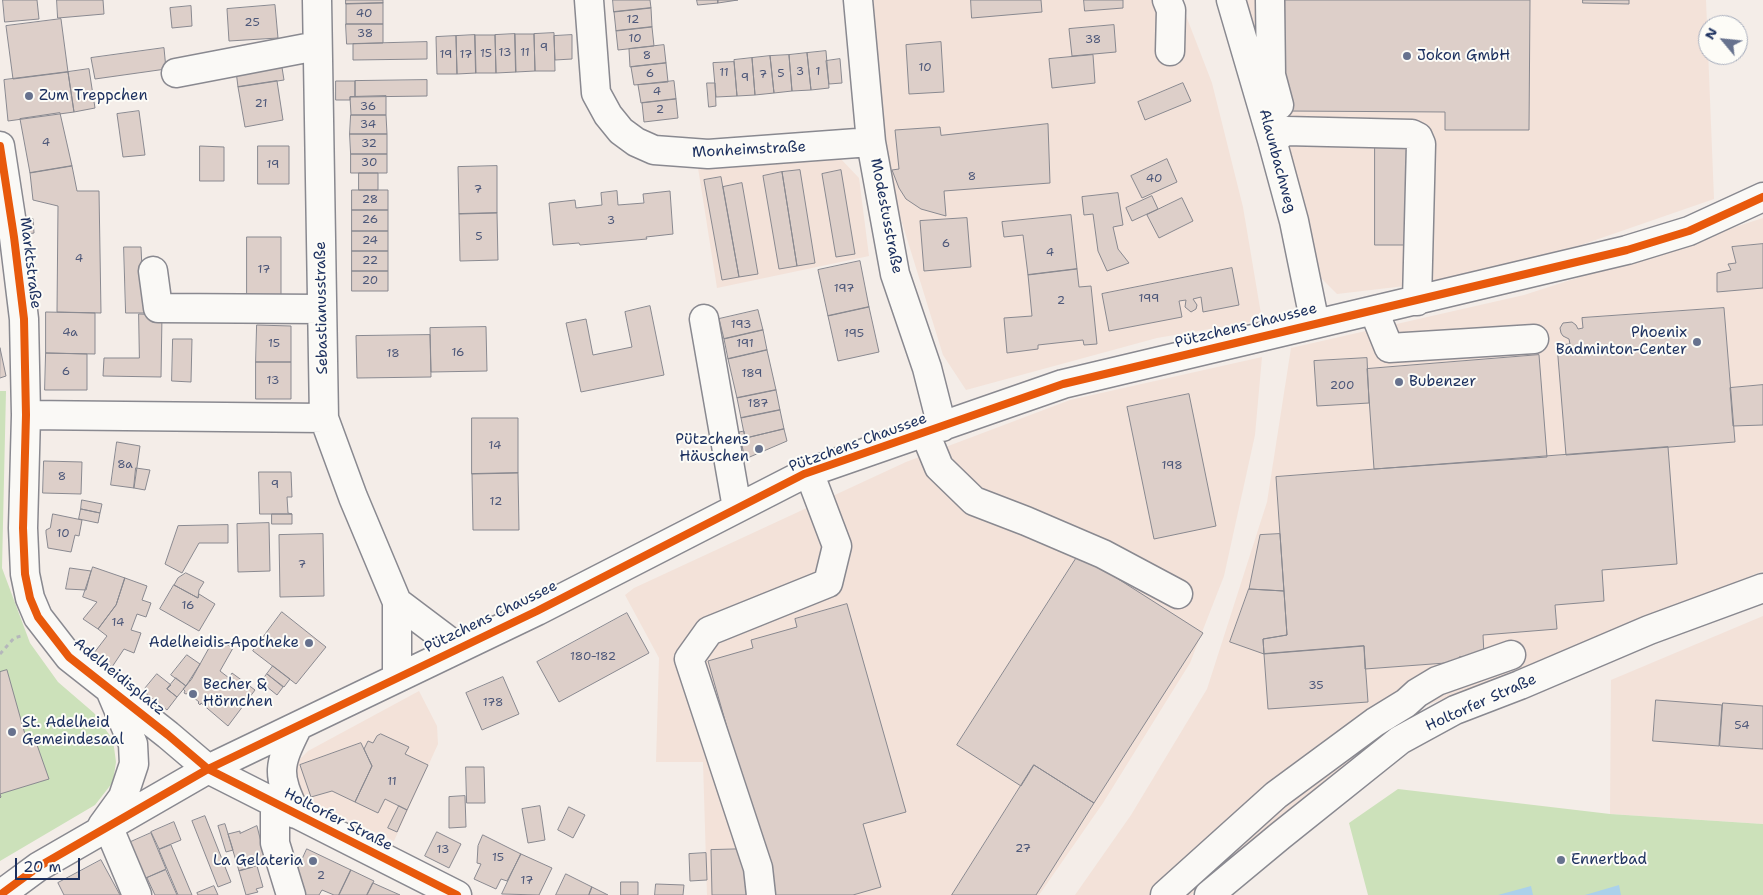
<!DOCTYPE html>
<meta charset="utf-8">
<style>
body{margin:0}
#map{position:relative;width:1763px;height:895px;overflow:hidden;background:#f4ede8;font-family:"Shantell Sans",sans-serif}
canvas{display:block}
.north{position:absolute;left:1698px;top:15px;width:50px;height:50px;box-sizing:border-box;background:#fdfcf7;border:1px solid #a3aaba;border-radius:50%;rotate:298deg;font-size:14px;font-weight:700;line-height:20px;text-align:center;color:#1b2f5e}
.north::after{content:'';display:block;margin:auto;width:18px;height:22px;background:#67728e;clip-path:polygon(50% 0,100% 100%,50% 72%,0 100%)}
.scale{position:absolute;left:15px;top:858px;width:65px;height:22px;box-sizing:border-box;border:2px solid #1b2f5e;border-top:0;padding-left:6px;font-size:15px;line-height:18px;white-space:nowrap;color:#1b2f5e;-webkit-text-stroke:4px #fdfcf7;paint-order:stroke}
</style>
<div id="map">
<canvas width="1763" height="895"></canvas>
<div class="north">N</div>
<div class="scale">20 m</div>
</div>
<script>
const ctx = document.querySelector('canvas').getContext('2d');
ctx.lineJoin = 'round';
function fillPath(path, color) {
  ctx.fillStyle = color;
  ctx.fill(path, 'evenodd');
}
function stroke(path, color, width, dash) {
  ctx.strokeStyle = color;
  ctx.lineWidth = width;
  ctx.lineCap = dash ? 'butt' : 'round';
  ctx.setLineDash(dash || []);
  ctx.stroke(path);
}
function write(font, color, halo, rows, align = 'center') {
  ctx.font = font + ' "Shantell Sans",sans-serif';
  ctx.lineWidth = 4;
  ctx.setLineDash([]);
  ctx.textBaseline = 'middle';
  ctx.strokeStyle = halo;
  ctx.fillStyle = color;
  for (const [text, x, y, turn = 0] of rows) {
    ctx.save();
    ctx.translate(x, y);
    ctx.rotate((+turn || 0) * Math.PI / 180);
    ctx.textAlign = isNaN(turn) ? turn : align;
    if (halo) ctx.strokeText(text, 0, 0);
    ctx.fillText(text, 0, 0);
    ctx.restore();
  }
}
fillPath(new Path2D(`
 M867 0H1180L1212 83 1243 207 1262 320 1157 338 966 390 943 355 886 171Z
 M1240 0H1706L1714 199 1581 245 1439 282 1337 294 1318 275Z
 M839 157 859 178 869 256 717 288 698 168Z
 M1763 218V571L1655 616 1420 708 1191 895H1075L1131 815 1207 689 1267 502 1291 348 1524 295Z
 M1262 357 1255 435 1224 576 1190 663 1103 803 1039 895H707L703 762H656L659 658 625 595 634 588 906 462 1070 400Z
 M1763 616V824L1610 814 1611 680Z
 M419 691 437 726 438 744 394 841 312 803 304 797 295 778V770L298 761 308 751Z`), '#f3e2d9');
fillPath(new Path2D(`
 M0 391H6L2 568 30 643 58 682 94 713 113 740 116 762 113 782 95 805 0 861Z
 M1398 789 1610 814 1763 824V895H1368L1349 823Z`), '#cce1ba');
fillPath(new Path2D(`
 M1619 885 1621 895H1585Z
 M1531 886 1533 895H1498Z`), '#abd1ea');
const building = new Path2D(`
 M3 0H37L39 19 5 22Z
 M57 0H103L104 14 58 18Z
 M346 0H383V3L346 4Z
 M613 0H650L651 8 614 12Z
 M697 0H718V3L698 5Z
 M718 0H738L718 3Z
 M971 0H1041L1042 12 972 18Z
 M1084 0H1123V8L1085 11Z
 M1285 0H1530L1529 130H1445V112L1285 111Z
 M1583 0H1629V4L1583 3Z
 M383 3V24H346V4Z
 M275 5 278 38 229 41 227 9Z
 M191 6 192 26 172 28 170 8Z
 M651 8 652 27 616 31 614 12Z
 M61 19 68 72 13 79 6 26Z
 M346 24H383V43L347 44Z
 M1114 25 1116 52 1072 56 1069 29Z
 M652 27 654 46 618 50 616 31Z
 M554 33 555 71H535L534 34Z
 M515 34 516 72 496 73 495 35Z
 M515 34H534L535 71 516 72Z
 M475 35H495L496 73H476Z
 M475 35 476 73 457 74 456 36Z
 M572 35V59L555 60 554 36Z
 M456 36 457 74H437L436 37Z
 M427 42V59L353 60V44Z
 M941 42 944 92 909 94 906 45Z
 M664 45 666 63 630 67 629 49Z
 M164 48 166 69 95 79 91 58Z
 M826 51 829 88 811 90 807 53Z
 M807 53 811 90 792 91 789 55Z
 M280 55 284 80 238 87 235 63Z
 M789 55 792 91 774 93 770 56Z
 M1093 55 1095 83 1052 88 1049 59Z
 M770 56 774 93 755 95 752 58Z
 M752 58 755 95 737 96 734 60Z
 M840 59 842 83 829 84 826 61Z
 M734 62 737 96 716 97 713 63Z
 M666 63 668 82 634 85 631 67Z
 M89 69 95 108 74 112 68 72Z
 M68 72 74 112 8 121 4 80Z
 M427 80V96L355 97V81Z
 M277 81 283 120 245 127 238 87Z
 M336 81H355V97H350V100H336Z
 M674 81 676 99 641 103 638 85Z
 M707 83H715L716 106 709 107Z
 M1183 83 1191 101 1145 120 1138 102Z
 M386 96V115H351L350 97Z
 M676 99 678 118 644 122 642 103Z
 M139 111 145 155 123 157 117 114Z
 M60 113 72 166 30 173 20 119Z
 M351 115H386L387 134H350Z
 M1048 124 1050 183 944 191 946 216 921 209 906 199 899 188 892 170 899 169 895 130 940 127 941 135Z
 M350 134H387V154H351Z
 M1375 143 1412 144 1411 245H1375Z
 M200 146 224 147V181H200Z
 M258 146H289V184H258Z
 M351 154H387V173H351Z
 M1167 159 1177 182 1142 198 1131 176Z
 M72 166 77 191H99L101 313 57 312 58 206 33 200 30 173Z
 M497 166V213L459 214 458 167Z
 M800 170 815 263 797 266 782 172Z
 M841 170 855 254 836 257 822 174Z
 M782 172 797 266 779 269 763 176Z
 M359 173H378V190H359Z
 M721 177 739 277 722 280 704 180Z
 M742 183 758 274 739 277 723 187Z
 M352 190H388V210H352Z
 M617 191 618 205 644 203 643 194 670 191 673 234 646 237 647 239 580 245 579 243 553 245 549 203 575 200 576 208 602 205 601 193Z
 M1118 193 1123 225 1113 227 1118 249 1129 263 1107 271 1098 251 1093 214 1084 215 1082 197Z
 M1152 196 1158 209 1132 221 1126 208Z
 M1182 198 1193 221 1159 238 1147 215Z
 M352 210H388V231H352Z
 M497 213 498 260 460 261 459 214Z
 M1071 215 1077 269 1028 275 1023 235 1004 237 1002 222Z
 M967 218 971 267 924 271 920 221Z
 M33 219 34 233 28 234 27 220Z
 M352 231H388V251H352Z
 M247 237H281V303H247Z
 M1763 244V288L1717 292V273L1731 270 1728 264 1736 263 1732 247Z
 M124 247H141L144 313H126Z
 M352 251H388V271H352Z
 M860 261 869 307 828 316 818 270Z
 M1232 268 1239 305 1203 312 1201 297 1193 299 1197 305 1196 309 1191 312 1185 307 1186 300 1179 301 1182 317 1109 331 1102 294Z
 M1077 269 1079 287 1091 286 1097 344 1084 345 1083 340 1038 345V349L1007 353 1004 318 1032 316 1028 275Z
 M352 271H388V291H352Z
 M650 306 664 375 581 392 566 323 586 319 593 355 632 347 625 312Z
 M869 307 879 352 838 361 828 316Z
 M1724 308 1735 442 1566 455 1557 345 1570 344 1569 339 1563 336 1561 333 1560 328 1563 323 1572 322 1576 325 1578 329 1583 328 1582 318Z
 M758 310 763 330 724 339 719 319Z
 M46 312 95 313V354L46 353Z
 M139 314 162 315 161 377 103 376 104 358H139Z
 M257 325 291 326V362H256Z
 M486 327 487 371 431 372 430 328Z
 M763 330 767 350 728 359 724 339Z
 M430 335 431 377 357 378 356 336Z
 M173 339H192L191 382 172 381Z
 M0 348 6 376 0 378Z
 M767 350 776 390 737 398 728 359Z
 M46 353 87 354V390H45Z
 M1539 355 1547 457 1374 469 1367 369Z
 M1367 358 1369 403 1317 406 1314 361Z
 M256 362H291V399H256Z
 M1763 385V425L1733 426 1730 388Z
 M776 390 780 410 741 418 737 398Z
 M1189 394 1216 526 1154 539 1127 407Z
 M780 410 784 429 745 438 741 418Z
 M472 418H518V473L472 474Z
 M784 429 787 441 745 459 739 432 744 431 745 438Z
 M117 442 140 446 134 488 111 485Z
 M1668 447 1677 564 1602 570 1604 601 1555 605 1557 629 1483 635 1484 655 1459 657V662L1365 669 1364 646 1264 654 1263 639 1287 635 1276 477Z
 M44 461 82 462 81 494 43 493Z
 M136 468 150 470 145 490 134 488Z
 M259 472H291L292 497H287L288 513 292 514H260Z
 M518 473 519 530H473L472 474Z
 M82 500 102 504 100 513 81 509Z
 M81 509 100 513 98 523 79 519Z
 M53 514 82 520 79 536 75 535 71 552 48 548 46 533V530L50 528Z
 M272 514H292V524H272Z
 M269 523 270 571 238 572 237 524Z
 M228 525V543H199L182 573 165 564 178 526Z
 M323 534 324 596 280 597 279 535Z
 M1280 534 1284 591 1249 589 1260 535Z
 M1079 554 1203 633 1094 803 1034 765 1021 786 957 745Z
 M93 567 125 578 116 605 98 629 83 619 97 602 83 597Z
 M70 568 91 571 86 590 66 589Z
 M186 573 204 582 199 590 198 598 174 585 178 578Z
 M125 578 147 586 142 600 151 603 146 617 137 614 131 630 141 633 134 653 124 649 112 667 94 653 107 636 98 629 116 605Z
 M174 585 198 598 199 594 215 604 199 631 160 609Z
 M1249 589 1284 591 1287 635 1263 639 1264 654 1230 642Z
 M847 604 906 812 863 824 881 887 853 895H775L708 661 753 648 751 640 797 627 795 619Z
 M282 612 326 647 296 684 253 651Z
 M627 613 649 653 559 702 537 662Z
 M215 638 233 648 220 671 229 678 232 673 255 690 228 726 201 703 200 705 198 703 199 702 188 693 186 694 184 693 185 691 183 689 191 680Z
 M1364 646 1368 702 1268 709 1264 654Z
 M187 655 200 664 186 686 171 675Z
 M273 666 290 679 284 687 267 674Z
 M7 670 28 745 36 742 49 779 0 794 1 797 0 798V672Z
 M157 674 171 685 167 689 177 697 167 710 143 691Z
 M267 674 283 687 277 695 261 682Z
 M503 677 519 714 482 730 466 693Z
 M176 678 186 686 177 697 167 689Z
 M1656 700 1722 705 1719 746 1653 741Z
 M1723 703 1763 706V749L1720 746Z
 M381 734 409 747 405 754 428 765 407 810 385 799 378 813 355 802 372 766 364 749 368 741 373 743 377 736Z
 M361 743 372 766 355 802 332 791 311 797 300 765Z
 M1034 765 1094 803 1036 895H952Z
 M466 767H484L485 803H467Z
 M465 796 466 827 449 828V797Z
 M399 806 407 810 397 832 388 828Z
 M540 806 545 840 528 843 522 809Z
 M569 807 585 815 573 838 558 830Z
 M205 816 231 882 218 887 192 821Z
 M174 822 181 840 159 849 151 832Z
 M225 824 233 850 226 852 218 826Z
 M257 826 261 842 273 855 252 862 253 867 239 871 228 834 240 831V833Z
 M437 832 461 844 449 868 425 856Z
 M151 833 166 869 139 881 124 845Z
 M483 835 521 854 507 881 501 879 496 889 474 879 481 864 477 863 478 846Z
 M171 845 192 895H178L159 850Z
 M307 849 351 870 339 895H334L322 890 319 895H297L292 882Z
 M749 849 751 895H712L711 850Z
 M706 853 707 880 690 881 689 854Z
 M521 854 552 868 539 895 502 894Z
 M101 860 120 895H64L58 883Z
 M257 866 263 887 256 889 258 892 246 895 239 871Z
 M166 870 177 895H155L147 878Z
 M351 870 374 881 367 895H339Z
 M566 874 592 887 589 895H556Z
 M621 882H638V895H621Z
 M373 883 400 895H367Z
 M656 884 684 885 683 895H655Z
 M214 886 218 895H198L197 893Z
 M592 887 608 895H589Z`);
fillPath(building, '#ddcfc9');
stroke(building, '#898990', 1);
const minor = new Path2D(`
 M317 0 324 418 353 497 397 602V677
 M589 0 596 93 608 115 621 131 636 142 654 150 708 154 871 142
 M858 0 871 142 895 274 927 368 942 427
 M1167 0 1171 10 1170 51
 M1231 0 1272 140 1294 221 1315 324
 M1270 0 1271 75 1279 105
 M176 73 317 46
 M1272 140 1286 131 1412 134 1418 137 1421 144 1417 301
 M0 146 14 237 24 319 26 415 23 528 25 574 30 598 38 617 69 657 168 735 208 769 457 895
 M153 271 158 308 322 309
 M1374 311 1389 348 1534 339
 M704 319 737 508
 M26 415 324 418
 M925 433 939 467 974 501 1026 521 1103 554 1178 594
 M397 602 458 648
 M275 804V843L291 895
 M296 814C276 773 278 766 298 726
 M102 826 123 797 134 764 133 744 111 692
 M108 826 137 895
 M0 895 38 867 208 769 537 611 804 474 1063 384 1627 250 1689 231 1763 197
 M761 895 758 868 689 659 709 631 828 583 837 546 809 472
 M1165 895 1276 795 1375 722 1406 703 1417 693 1437 681 1511 655
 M1209 895 1280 836 1400 740 1455 710 1520 685 1649 630 1763 588`);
stroke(minor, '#898990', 31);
stroke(new Path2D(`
 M0 654 14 638 21 636`), '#b5b7bb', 3, [4, 4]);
stroke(minor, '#faf9f6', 28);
stroke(new Path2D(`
 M0 146 14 237 24 319 26 415 23 528 25 574 30 598 38 617 69 657 168 735 208 769 457 895
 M0 895 38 867 208 769 537 611 804 474 1063 384 1627 250 1689 231 1763 197`), '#e8590c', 8);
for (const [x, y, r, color] of [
 [1407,56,5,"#67728e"],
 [29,96,5,"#67728e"],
 [1697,342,5,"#67728e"],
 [1399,382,5,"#67728e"],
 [759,449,5,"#67728e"],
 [309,643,5,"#67728e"],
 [193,694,5,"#67728e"],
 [12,732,5,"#67728e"],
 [1561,860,5,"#67728e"],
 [313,861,5,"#67728e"]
]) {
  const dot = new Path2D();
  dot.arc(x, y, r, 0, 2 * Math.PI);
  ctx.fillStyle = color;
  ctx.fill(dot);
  stroke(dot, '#fdfcf7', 2);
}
write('12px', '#4c5779', null, [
 ["40",364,14],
 ["12",633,20],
 ["25",252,23],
 ["38",365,34],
 ["10",635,39],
 ["38",1093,40],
 ["9",544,48],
 ["13",505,53],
 ["11",525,53],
 ["15",486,54],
 ["19",446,55],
 ["17",466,55],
 ["8",647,56],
 ["10",925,68],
 ["3",800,72],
 ["1",818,72],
 ["11",724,73],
 ["6",650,74],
 ["5",781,74],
 ["7",763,75],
 ["9",745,78],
 ["4",657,92],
 ["21",261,104],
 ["36",368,107],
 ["2",660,110],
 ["34",368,125],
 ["4",46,143],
 ["32",369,144],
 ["30",369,163],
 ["19",273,165],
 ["8",972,177],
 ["40",1154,179],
 ["7",478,190],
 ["28",370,200],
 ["26",370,220],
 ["3",611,221],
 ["5",479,237],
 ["24",370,241],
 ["6",946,244],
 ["4",1050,253],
 ["4",79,259],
 ["22",370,261],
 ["17",264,270],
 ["20",370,281],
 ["197",844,289],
 ["199",1149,299],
 ["2",1061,301],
 ["193",741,325],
 ["4a",70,333],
 ["195",854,334],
 ["15",274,344],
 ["191",745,344],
 ["16",458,353],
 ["18",393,354],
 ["6",66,372],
 ["189",752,374],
 ["13",273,381],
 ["200",1342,386],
 ["187",758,404],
 ["14",495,446],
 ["8a",125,465],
 ["198",1172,466],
 ["8",62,477],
 ["9",275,485],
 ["12",496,502],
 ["10",63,534],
 ["7",302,565],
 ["16",188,606],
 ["14",118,623],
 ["180-182",593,657],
 ["35",1316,686],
 ["178",493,703],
 ["54",1742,726],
 ["11",392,782],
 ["27",1023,849],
 ["13",443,850],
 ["15",498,858],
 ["2",321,876],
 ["17",527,881]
]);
write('15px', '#1b2f5e', '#fdfcf7', [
 ["Jokon GmbH",1417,56],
 ["Zum Treppchen",39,96],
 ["Phoenix",1687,333,"right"],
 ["Badminton-Center",1687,350,"right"],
 ["Bubenzer",1409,382],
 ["Pützchens",749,440,"right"],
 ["Häuschen",749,457,"right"],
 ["Adelheidis-Apotheke",299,643,"right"],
 ["Becher &",203,685],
 ["Hörnchen",203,702],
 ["St. Adelheid",22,723],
 ["Gemeindesaal",22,740],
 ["Ennertbad",1571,860],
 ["La Gelateria",303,861,"right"]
], 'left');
write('15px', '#1b2f5e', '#fdfcf7', [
 ["Monheimstraße",749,150,-3],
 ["Alaunbachweg",1277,161,75],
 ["Modestusstraße",886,216,79],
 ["Marktstraße",30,263,83],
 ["Sebastianusstraße",322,308,-91],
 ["Pützchens Chaussee",1246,326,-14],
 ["Pützchens Chaussee",858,443,-20],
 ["Pützchens Chaussee",491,617,-26],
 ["Adelheidisplatz",119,677,39],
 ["Holtorfer Straße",1481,703,-24],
 ["Holtorfer Straße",338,820,27]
]);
</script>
